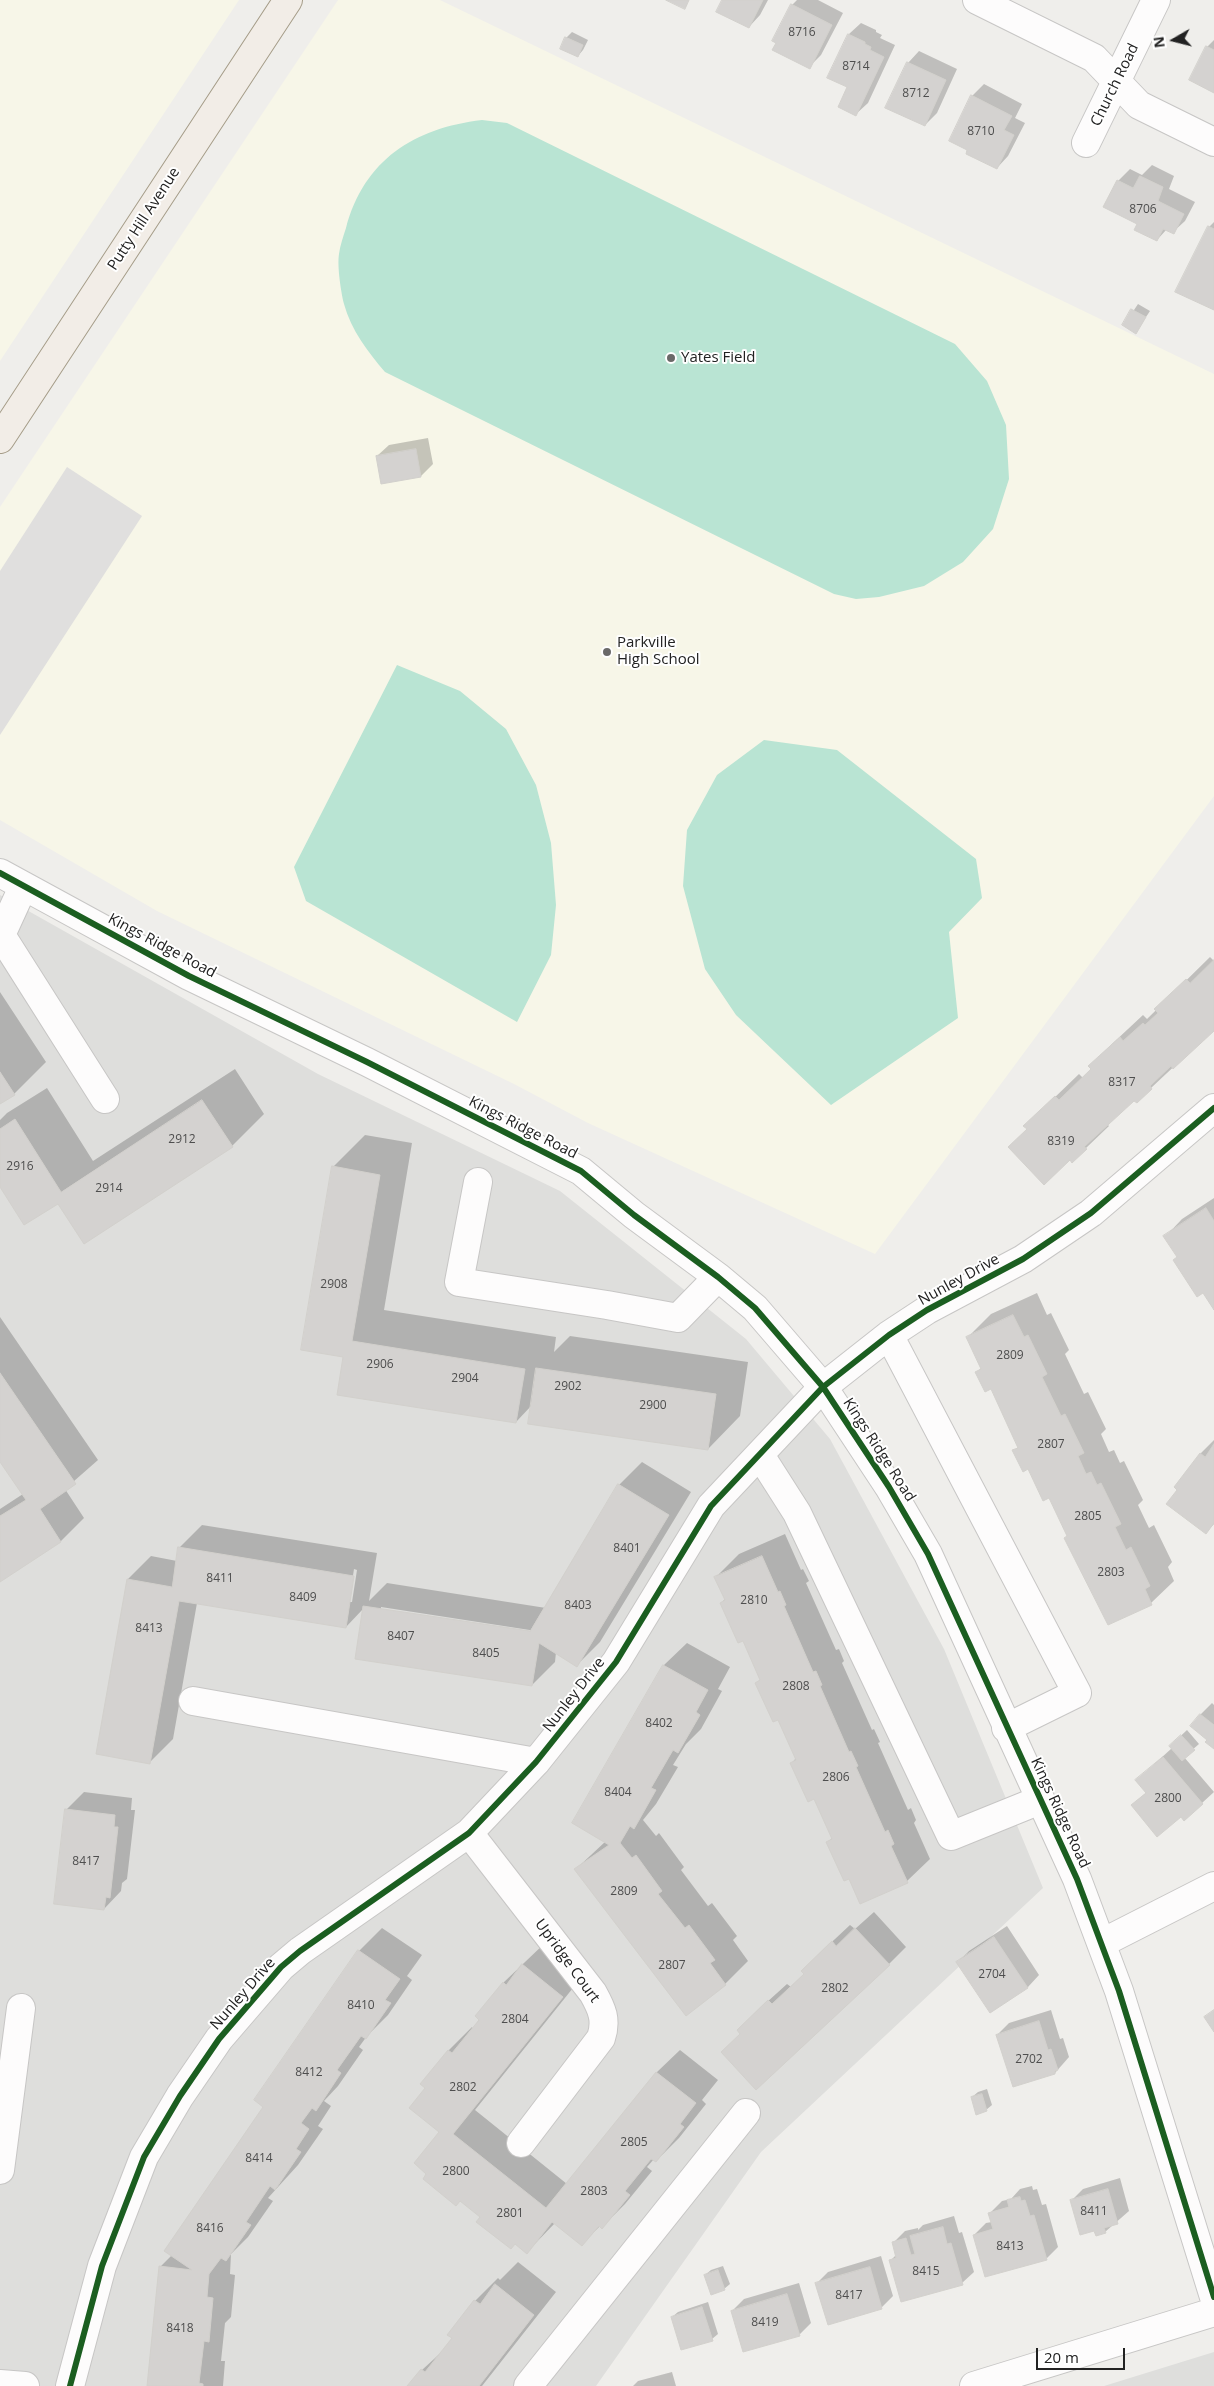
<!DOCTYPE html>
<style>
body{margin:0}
#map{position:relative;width:1214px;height:2386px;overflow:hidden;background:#efeeeb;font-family:"Open Sans",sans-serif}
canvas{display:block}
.north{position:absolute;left:1149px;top:15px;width:50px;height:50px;-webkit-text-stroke:4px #fff;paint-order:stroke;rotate:262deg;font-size:14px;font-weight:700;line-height:20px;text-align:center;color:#222}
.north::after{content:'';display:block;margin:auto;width:18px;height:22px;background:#222;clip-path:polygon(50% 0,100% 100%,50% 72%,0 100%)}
.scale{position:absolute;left:1036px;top:2348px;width:89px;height:22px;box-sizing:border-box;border:2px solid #222;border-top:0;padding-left:6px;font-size:15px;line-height:18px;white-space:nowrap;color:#222;-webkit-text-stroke:4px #fff;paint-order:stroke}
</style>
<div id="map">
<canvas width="1214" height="2386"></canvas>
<div class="north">N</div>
<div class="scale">20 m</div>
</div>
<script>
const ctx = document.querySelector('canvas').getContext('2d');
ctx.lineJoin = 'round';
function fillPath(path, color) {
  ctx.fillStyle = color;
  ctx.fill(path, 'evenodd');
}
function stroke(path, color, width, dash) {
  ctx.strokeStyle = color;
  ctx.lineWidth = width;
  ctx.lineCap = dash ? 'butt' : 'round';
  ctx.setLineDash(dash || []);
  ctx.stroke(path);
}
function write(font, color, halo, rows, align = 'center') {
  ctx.font = font + ' "Open Sans",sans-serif';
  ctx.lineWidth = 4;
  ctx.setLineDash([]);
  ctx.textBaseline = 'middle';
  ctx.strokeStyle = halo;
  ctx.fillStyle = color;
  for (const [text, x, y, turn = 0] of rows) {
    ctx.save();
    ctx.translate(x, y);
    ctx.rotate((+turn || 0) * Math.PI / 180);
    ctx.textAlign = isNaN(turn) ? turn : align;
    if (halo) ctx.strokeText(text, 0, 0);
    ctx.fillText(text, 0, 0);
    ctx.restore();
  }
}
fillPath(new Path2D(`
 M0 895 318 1074 560 1191 746 1339 830 1439 944 1649 1043 1888 761 2152 596 2386H0Z
 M1214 2352V2386H1104Z`), '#dededc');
fillPath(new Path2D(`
 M0 0H239L0 361Z
 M338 0H440L1214 374V796L875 1254 588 1123 514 1084 157 911 0 820V507Z`), '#f7f6e8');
fillPath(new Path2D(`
 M482 120 507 123 955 344 987 381 1006 425 1009 479 993 529 963 562 924 586 879 597 856 599 834 594 385 372C368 352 351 330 344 304 341 292 337 266 339 254 340 246 343 237 346 228 364 160 414 128 482 120Z
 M397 665 460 691 506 729 536 785 551 843 556 905 551 955 517 1022 306 901 294 867Z
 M764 740 837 750 976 859 982 898 949 932 958 1018 831 1105 736 1015 705 969 683 886 687 830 717 775Z`), '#b9e4d3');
fillPath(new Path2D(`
 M67 467 142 516 0 735V571Z`), '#e0dfde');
fillPath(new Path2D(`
 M723 0H768L760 15 749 27Z
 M797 0H818L843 13 821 55 809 67 792 5Z
 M861 23 876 30V32L882 35 880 38 895 45 868 103 856 114 849 87 828 77 849 34Z
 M572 32 588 40 583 50 578 56 566 38Z
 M1214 40V91L1207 47Z
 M919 51 957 69 937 113 925 125 908 63Z
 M984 84 1022 104 1015 118 1025 123 1008 156 997 168 972 96Z
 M1152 165 1174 176 1169 189 1195 202 1185 221 1173 232 1167 229 1157 240 1118 181 1130 169 1142 175Z
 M1214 222V309L1209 227Z
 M1138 304 1150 311 1136 332 1124 325Z
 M428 438 433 464 421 476 382 482 377 456 389 445Z
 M1210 957 1214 961V1029L1151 1088 1134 1099 1107 1124 1109 1126 1086 1148 1025 1126 1079 1074 1083 1078 1092 1069 1090 1066 1113 1043 1143 1015 1147 1019Z
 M0 992 46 1062 14 1094 0 1103Z
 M235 1069 264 1114 232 1146 58 1202 0 1185V1120L7 1113 47 1088 93 1161Z
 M365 1135 412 1143 384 1310 556 1337 554 1352 570 1336 748 1362 740 1416 708 1449 532 1405 516 1422 344 1356 333 1167Z
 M1214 1198V1308L1165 1237 1182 1219Z
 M1037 1293 1047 1315 1051 1313 1069 1350 1065 1354 1084 1394 1088 1392 1106 1429 1101 1434 1109 1452 1114 1450 1120 1463 1124 1461 1143 1500 1138 1505 1149 1528 1154 1525 1172 1562 1168 1567 1174 1581 1151 1603 1068 1536 1050 1496 1014 1451 1019 1446 992 1388 977 1372 982 1367 968 1337 991 1314Z
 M0 1317 98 1460 65 1489 84 1518 61 1541 0 1580V1509L23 1494 0 1460Z
 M1214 1440V1524L1206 1532 1175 1487 1201 1453Z
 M642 1462 691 1492 600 1642 577 1665 556 1652 555 1662 532 1685 363 1609 346 1627 197 1603 173 1739 150 1762 128 1579 151 1556 177 1561 179 1548 202 1525 377 1553 369 1601 387 1583 546 1608 619 1485ZM354 1569 357 1570 352 1602H349ZM381 1607 536 1631V1633L381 1610Z
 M785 1534 801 1570 803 1569 809 1581 806 1583 836 1650 839 1649 844 1661 842 1663 872 1730 874 1729 880 1742 878 1743 908 1810 911 1808 916 1820 914 1823 930 1859 907 1881 850 1878 828 1842 833 1837 815 1797 792 1763 796 1758 778 1718 757 1683 761 1679 743 1639 721 1603 725 1599 716 1577 739 1554Z
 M687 1643 730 1667 718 1689 722 1691 701 1729 686 1744 673 1765 678 1767 656 1804 643 1820 656 1836 659 1833 684 1867 681 1870 708 1906 712 1903 737 1936 733 1940 748 1961 725 1984 686 2014 576 1869 606 1841 574 1823 664 1665Z
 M1212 1703 1214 1705V1747L1208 1740 1200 1715Z
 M1187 1730 1199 1744 1184 1757 1214 1792 1202 1803 1181 1815 1132 1805 1147 1792 1137 1780 1172 1748 1170 1746Z
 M84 1792 132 1798 131 1810H135L127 1879 122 1883 121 1891 104 1909 66 1810Z
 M874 1912 906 1947 889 1964 741 2033 756 2012 787 1984 791 1987 805 1974 820 1953 850 1925 855 1929Z
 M1007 1926 1039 1975 1028 1987 991 2012 958 1962 969 1951Z
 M382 1928 422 1955 407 1976 412 1980 388 2015 367 2036 359 2047 363 2050 338 2086 324 2101 331 2106 318 2126 323 2129 298 2165 268 2198 273 2201 248 2237 231 2254 230 2274 235 2275 231 2317 225 2323 221 2361H225L223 2386H148L160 2267 172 2255 265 2106 256 2100 359 1951Z
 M546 1942 585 1973 475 2110 567 2184 657 2072 680 2050 718 2080 702 2100 706 2104 679 2138 656 2161 654 2159 647 2167 652 2171 625 2204 602 2227 600 2226 582 2244 555 2223 527 2252 482 2217 440 2132 427 2088 422 2084 449 2050 472 2027 473 2029 503 1983Z
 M1051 2010 1060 2039 1063 2038 1069 2057 1055 2073 997 2035 1009 2023Z
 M987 2089 992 2105 986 2110 972 2097 978 2092Z
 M1120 2178 1129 2211 1105 2232 1095 2229 1071 2201 1083 2189Z
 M1032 2186 1033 2190 1037 2189 1042 2205 1046 2204 1058 2247 1046 2259 974 2235 986 2223 992 2222 990 2213 1002 2201 1011 2199 1020 2189Z
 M954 2216 959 2233 962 2232 974 2272 962 2283 891 2260 897 2254 893 2243 905 2231 918 2228V2230L923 2225Z
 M881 2256 893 2296 881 2308 817 2283 828 2272Z
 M518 2262 556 2292 482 2386H409L422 2370 446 2348 475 2301 498 2278 500 2280Z
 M723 2266 730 2284 724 2289 705 2275 711 2270Z
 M799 2283 811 2323 799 2335 732 2311 744 2299Z
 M708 2302 718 2334 712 2339 672 2317 678 2312Z
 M672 2372 676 2386H633L638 2381Z`), '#0003');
const building = new Path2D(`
 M666 0H689L685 9Z
 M722 0H763L749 28 716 12Z
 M791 4 832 25 810 69 772 50 776 43 772 41Z
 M848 34 865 42V44L871 47 870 50 884 57 856 116 838 107 847 87 827 78Z
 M565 37 583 45 578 57 560 49Z
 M1206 46 1214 50V93L1189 80Z
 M907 62 946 80 925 126 885 108Z
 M971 95 1012 116 1004 130 1014 135 997 169 966 154 967 150 949 141Z
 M1140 176 1163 187 1158 201 1184 214 1174 234 1163 229 1157 241 1134 230 1137 224 1103 207 1117 180 1133 188Z
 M1208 226 1214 229V310L1175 292Z
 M1131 309 1146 317 1136 334 1122 325Z
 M416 449 421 477 381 484 376 456Z
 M1214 960V1031L1173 1069 1171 1066 1150 1086 1152 1089 1137 1103 1134 1101 1084 1147 1087 1149 1072 1163 1070 1160 1044 1185 1008 1147 1027 1129 1023 1126 1055 1096 1059 1100 1091 1069 1088 1066 1120 1037 1123 1041 1143 1023 1145 1025 1158 1013 1154 1009 1186 979 1190 983Z
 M0 1072 15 1095 0 1104Z
 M202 1100 233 1147 84 1244 58 1204 24 1225 0 1187V1129L15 1119 61 1192Z
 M332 1166 380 1175 352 1341 525 1369 516 1423 337 1395 343 1357 301 1350Z
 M1206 1208 1214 1221V1310L1203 1293 1197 1297 1173 1260 1177 1257 1163 1236Z
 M1013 1315 1024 1337 1028 1335 1047 1374 1042 1377 1061 1416 1065 1414 1084 1453 1078 1456 1086 1474 1091 1472 1097 1485 1101 1483 1121 1524 1115 1527 1126 1550 1131 1547 1150 1586 1145 1589 1152 1605 1108 1625 1064 1538 1067 1536 1049 1498 1043 1501 1028 1469 1023 1472 1012 1450 1018 1448 991 1389 985 1392 975 1372 981 1369 966 1337Z
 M536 1368 716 1394 708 1450 528 1424Z
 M0 1373 76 1484 40 1509 61 1542 0 1582V1516L26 1500 0 1462Z
 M1214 1444V1523L1206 1534 1166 1504 1177 1490 1174 1487 1200 1453 1205 1457Z
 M618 1484 669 1515 577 1667 539 1643 532 1686 355 1659 363 1606 530 1631Z
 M178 1547 354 1576 346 1628 179 1601 150 1764 96 1754 127 1579 172 1587Z
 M762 1556 778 1592 780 1591 786 1605 784 1606 813 1672 816 1671 822 1685 820 1686 849 1752 851 1751 858 1766 856 1767 885 1832 888 1830 894 1844 891 1846 908 1883 860 1904 849 1879 844 1881 826 1842 832 1839 814 1799 808 1802 790 1763 796 1760 778 1720 773 1722 755 1683 760 1680 743 1641 738 1643 720 1603 725 1600 714 1577Z
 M663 1665 708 1690 696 1712 700 1715 678 1753 673 1750 651 1788 656 1790 634 1829 630 1826 620 1843 632 1858 636 1855 662 1891 658 1894 685 1928 689 1925 715 1960 710 1963 726 1985 686 2016 574 1869 609 1845 572 1823Z
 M1200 1714 1214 1725V1749L1205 1742 1207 1740 1190 1726Z
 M1181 1735 1195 1750 1182 1761 1169 1746Z
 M1163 1757 1203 1804 1184 1821 1181 1817 1157 1837 1131 1805 1146 1793 1135 1780Z
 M65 1809 115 1815 114 1827H118L110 1898 106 1897 104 1910 54 1904Z
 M855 1928 890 1965 756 2090 721 2052 740 2034 737 2030 768 2000 772 2004 804 1974 801 1971 832 1941 836 1946Z
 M994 1937 1028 1988 990 2013 956 1962Z
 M358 1950 400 1979 385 2000 391 2003 366 2039 361 2036 337 2070 341 2073 316 2111 312 2108 301 2123 309 2129 296 2149 301 2152 275 2190 270 2186 246 2222 251 2225 226 2261 221 2258 209 2274 207 2297 213 2298 209 2342 204 2341 199 2383 203 2384V2386H147L159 2266 192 2270 164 2251 263 2107 254 2100Z
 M522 1964 563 1997 453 2134 546 2208 656 2072 696 2103 680 2124 684 2127 656 2162 651 2159 625 2191 630 2195 602 2229 599 2226 582 2246 552 2222 527 2254 515 2244 511 2249 476 2222 480 2217 460 2201 456 2206 423 2179 426 2174 414 2163 439 2132 409 2108 425 2088 420 2084 448 2050 452 2053 479 2020 475 2016 503 1982 506 1985Z
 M1214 2010V2032L1204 2017Z
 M1039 2021 1048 2050 1051 2049 1058 2070 1055 2071V2074L1013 2087 996 2035Z
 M982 2094 987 2111 976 2115 971 2097Z
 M1108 2189 1118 2224 1104 2228 1106 2233 1096 2236 1094 2231 1080 2235 1070 2200Z
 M1020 2197 1021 2201 1025 2200 1030 2216 1034 2215 1047 2260 985 2277 973 2235 993 2229 988 2213 1009 2207 1007 2200Z
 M943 2227 947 2244 951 2243 963 2285 901 2302 889 2260 896 2258 892 2242 906 2238 911 2255 915 2254 910 2236Z
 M870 2267 882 2309 828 2325 815 2283Z
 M718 2270 725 2290 711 2295 704 2275Z
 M495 2284 534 2315 479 2386H407L421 2369 425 2372 452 2338 447 2335 474 2300 480 2304Z
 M787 2294 800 2336 743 2352 731 2311Z
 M702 2307 713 2341 681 2350 671 2317Z`);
fillPath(building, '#d4d2d0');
stroke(building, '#d2d0cc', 1);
const minor = new Path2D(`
 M977 0 1094 58 1139 105 1214 142
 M1086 143 1156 0
 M0 873 189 976 367 1062 581 1171 634 1215 718 1277 755 1308 823 1387 889 1487 928 1554 1077 1879 1119 1991 1214 2297
 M23 887 1 935 105 1099
 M478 1182 459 1282 607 1305 678 1318 718 1277
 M889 1335 1077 1693 1006 1728
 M760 1455 797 1513 951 1836 1040 1800
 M193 1701 536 1762
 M469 1833 593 1993C602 2009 607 2020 601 2038L521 2143
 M1102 1943 1214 1886
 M0 2170 21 2008
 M0 2384 25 2386
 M70 2386 102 2266 144 2157 180 2096 219 2039 281 1967 300 1951 469 1833 536 1762 616 1662 711 1506 823 1387 889 1335 927 1310 1023 1259 1091 1213 1214 1108
 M528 2386 746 2113
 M974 2386 1214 2312`);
const major = new Path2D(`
 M0 439 288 0`);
stroke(minor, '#c7c6c5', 30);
stroke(major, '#a59c88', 30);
stroke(minor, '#fdfcfc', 28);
stroke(major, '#f2ede7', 28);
stroke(new Path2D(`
 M0 873 189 976 367 1062 581 1171 634 1215 718 1277 755 1308 823 1387 889 1487 928 1554 1077 1879 1119 1991 1214 2297
 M70 2386 102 2266 144 2157 180 2096 219 2039 281 1967 300 1951 469 1833 536 1762 616 1662 711 1506 823 1387 889 1335 927 1310 1023 1259 1091 1213 1214 1108`), '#1b5e20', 6);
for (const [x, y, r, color] of [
 [671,358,5,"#6a6968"],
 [607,652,5,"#6a6968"]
]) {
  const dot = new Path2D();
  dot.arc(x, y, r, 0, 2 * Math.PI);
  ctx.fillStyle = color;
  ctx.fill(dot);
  stroke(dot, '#fff', 2);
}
write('12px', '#4e4e4e', null, [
 ["8716",802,33],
 ["8714",856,67],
 ["8712",916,94],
 ["8710",981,132],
 ["8706",1143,210],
 ["8317",1122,1083],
 ["2912",182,1140],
 ["8319",1061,1142],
 ["2916",20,1167],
 ["2914",109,1189],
 ["2908",334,1285],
 ["2809",1010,1356],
 ["2906",380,1365],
 ["2904",465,1379],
 ["2902",568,1387],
 ["2900",653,1406],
 ["2807",1051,1445],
 ["2805",1088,1517],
 ["8401",627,1549],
 ["2803",1111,1573],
 ["8411",220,1579],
 ["8409",303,1598],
 ["2810",754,1601],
 ["8403",578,1606],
 ["8413",149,1629],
 ["8407",401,1637],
 ["8405",486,1654],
 ["2808",796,1687],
 ["8402",659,1724],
 ["2806",836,1778],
 ["8404",618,1793],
 ["2800",1168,1799],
 ["8417",86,1862],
 ["2809",624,1892],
 ["2807",672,1966],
 ["2704",992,1975],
 ["2802",835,1989],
 ["8410",361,2006],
 ["2804",515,2020],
 ["2702",1029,2060],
 ["8412",309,2073],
 ["2802",463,2088],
 ["2805",634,2143],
 ["8414",259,2159],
 ["2800",456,2172],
 ["2803",594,2192],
 ["8411",1094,2212],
 ["2801",510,2214],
 ["8416",210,2229],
 ["8413",1010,2247],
 ["8415",926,2272],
 ["8417",849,2296],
 ["8419",765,2323],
 ["8418",180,2329]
]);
write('15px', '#222', '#fff', [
 ["Church Road",1115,85,-64],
 ["Putty Hill Avenue",144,219,-57],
 ["Kings Ridge Road",162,946,28],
 ["Kings Ridge Road",523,1128,27],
 ["Nunley Drive",959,1280,-29],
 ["Kings Ridge Road",879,1450,57],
 ["Nunley Drive",574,1695,-52],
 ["Kings Ridge Road",1060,1813,65],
 ["Upridge Court",567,1961,54],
 ["Nunley Drive",243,1994,-49]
]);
write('15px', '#222', '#fff', [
 ["Yates Field",681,358],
 ["Parkville",617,643],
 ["High School",617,660]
], 'left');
</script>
